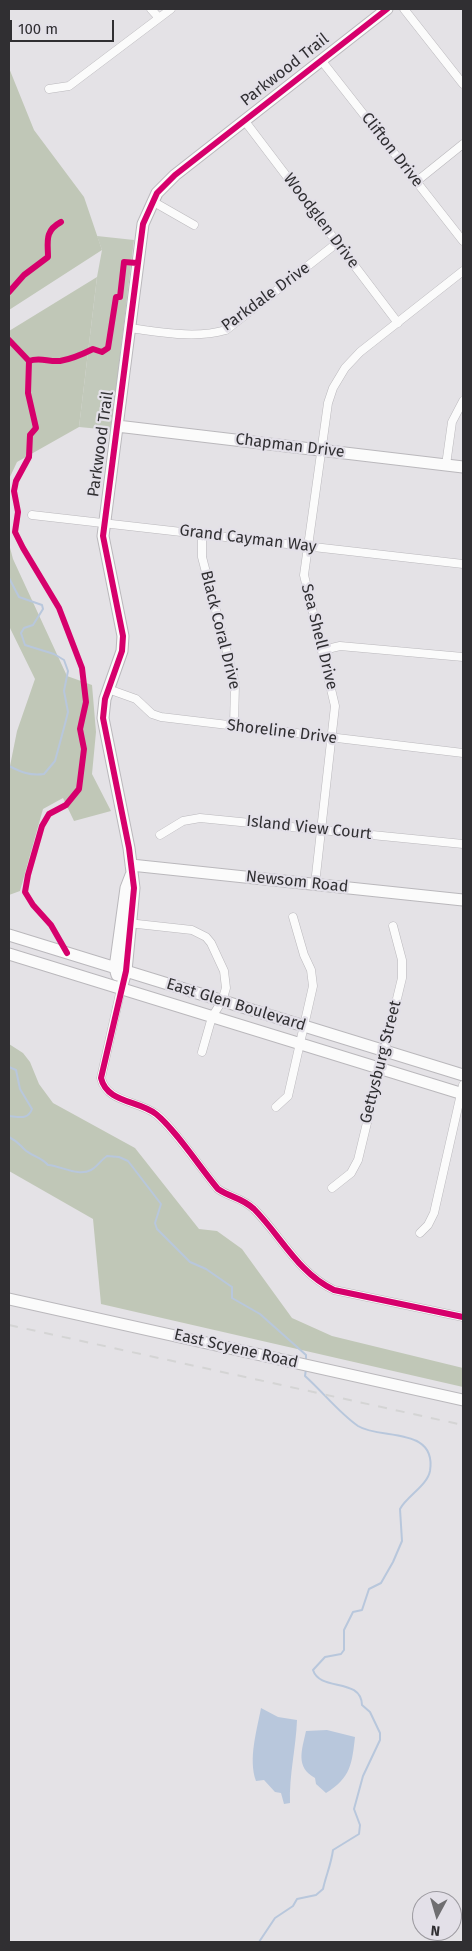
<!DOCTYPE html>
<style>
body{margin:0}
#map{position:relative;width:472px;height:1951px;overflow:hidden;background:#e4e2e6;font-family:"Fira Sans",sans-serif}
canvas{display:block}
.frame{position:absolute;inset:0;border:10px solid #302f32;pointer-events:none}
.north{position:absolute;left:412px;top:1891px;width:50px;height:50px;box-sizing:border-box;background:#e3e0e8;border:1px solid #9b999f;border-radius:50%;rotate:186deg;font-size:14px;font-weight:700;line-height:20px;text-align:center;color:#302f32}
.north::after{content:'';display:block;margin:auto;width:18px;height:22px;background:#6f6e71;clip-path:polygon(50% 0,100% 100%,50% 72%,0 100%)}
.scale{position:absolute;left:10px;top:20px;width:104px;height:22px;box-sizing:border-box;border:2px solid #302f32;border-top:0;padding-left:6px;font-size:15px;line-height:18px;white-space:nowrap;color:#302f32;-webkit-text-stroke:4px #e3e0e8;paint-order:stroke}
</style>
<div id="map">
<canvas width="472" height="1951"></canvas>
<div class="frame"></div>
<div class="north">N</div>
<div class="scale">100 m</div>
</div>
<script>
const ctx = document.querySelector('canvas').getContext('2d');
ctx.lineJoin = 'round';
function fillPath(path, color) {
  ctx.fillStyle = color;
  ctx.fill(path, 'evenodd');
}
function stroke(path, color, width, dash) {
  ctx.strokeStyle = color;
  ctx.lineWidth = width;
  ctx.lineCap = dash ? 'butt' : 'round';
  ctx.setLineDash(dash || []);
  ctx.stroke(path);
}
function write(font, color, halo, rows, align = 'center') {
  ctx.font = font + ' "Fira Sans",sans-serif';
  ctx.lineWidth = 4.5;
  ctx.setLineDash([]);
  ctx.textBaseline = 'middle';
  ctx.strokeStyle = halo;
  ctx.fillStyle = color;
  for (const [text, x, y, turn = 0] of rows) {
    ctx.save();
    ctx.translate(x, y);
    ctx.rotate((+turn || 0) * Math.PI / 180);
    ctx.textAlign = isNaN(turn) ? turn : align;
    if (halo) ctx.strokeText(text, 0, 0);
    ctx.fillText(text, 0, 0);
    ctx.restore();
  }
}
fillPath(new Path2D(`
 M97 236 134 240 111 430 79 427 97 277 102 250Z`), '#c2c9bb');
fillPath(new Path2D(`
 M9 68 34 130 84 197 102 250 9 310Z
 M97 277 79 427 17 462 9 479V331Z
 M9 544 13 559 67 676 92 685 96 732 92 774 111 811 74 821 63 798 43 809 20 891 9 895V771L17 731 35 679 9 626Z
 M9 1044 23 1053 30 1062 39 1084 53 1103 135 1148 199 1229 217 1231 242 1249 292 1318 332 1336 463 1368V1387L101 1304 93 1219 9 1171Z`), '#c0c7b7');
fillPath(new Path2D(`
 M261 1708 278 1717 297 1720C296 1748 289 1775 290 1803L284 1804 281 1793 275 1792 264 1780 256 1781C248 1759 257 1730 261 1708Z
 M327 1730 355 1737C352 1763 351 1778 326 1793L316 1784 315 1778C295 1767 302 1750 306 1731Z`), '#b8c7dc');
stroke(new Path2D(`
 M9 578 19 597 42 605 43 609 33 625 24 628 21 633 25 645 54 654 64 660 68 671 64 691 68 712 65 724 55 761 44 774C30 776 21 772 9 766
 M9 1067 16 1070 20 1089 32 1109C28 1120 19 1117 9 1116
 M9 1137C17 1141 18 1143 24 1149 31 1156 41 1157 48 1165 62 1166 78 1177 91 1170 97 1167 101 1160 107 1156L119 1157 128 1161 161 1204 155 1223 157 1229 190 1262 206 1269 232 1287V1298L260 1314 306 1355V1362
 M259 1942 275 1918 293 1906 297 1899 316 1895 323 1889C326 1875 331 1865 333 1850L359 1834 360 1825 354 1809 363 1776 380 1740V1733L370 1712 362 1705C361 1677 320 1692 313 1670L325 1657 341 1654 344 1650V1630L353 1612 362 1610 369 1589 381 1583 393 1562 402 1541 400 1509C407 1496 427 1486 430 1471 437 1426 380 1440 358 1426 339 1413 323 1392 305 1376L306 1369`), '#b8c7dc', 2);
const street = new Path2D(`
 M151 9 159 18
 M404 9 463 84
 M321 60 463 241
 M49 89 69 86 171 9
 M244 120 398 323
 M417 181 463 144
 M152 201 194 225
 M129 328C161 332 195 339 226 330L337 243
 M446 465 452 422 463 401
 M32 515 463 564
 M202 534V557L235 683 234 726
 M323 650 340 646 463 657
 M108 689 136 699 152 714 161 717 463 753
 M160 835 183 821 200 818 463 844
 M315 884 335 706 304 575 328 403 333 388 345 368 360 352 463 271
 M128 923 192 930 206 937 211 943 224 971 226 988 222 1001 212 1017 202 1052
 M121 989 101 1078C107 1103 138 1100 156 1114 175 1129 201 1169 218 1189 231 1198 241 1197 254 1209 281 1236 298 1273 334 1290L463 1317
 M276 1107 288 1096 313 986 311 970 304 955 293 917
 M332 1188 351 1173 358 1160 402 978V960L393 926
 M420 1233 428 1225 434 1213 463 1085`);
const secondary = new Path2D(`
 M117 426 463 467
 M131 865 463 900
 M9 935 463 1075
 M9 954 463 1094
 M117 975 115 968 126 888 131 875
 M121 989 126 971 134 888 129 848 103 718 105 699 122 651 123 636 103 536 143 224 157 193 175 175 387 9
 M9 1299 463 1400`);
stroke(street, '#bab8bc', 9);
stroke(secondary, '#bab8bc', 13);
stroke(street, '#fbfbfb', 8);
stroke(secondary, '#fbfbfb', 11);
stroke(new Path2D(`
 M9 1325 463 1425`), '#d4d4d4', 2, [9, 9]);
stroke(new Path2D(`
 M387 9 175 175 157 193 143 224 103 536 123 636 122 651 105 699 103 718 129 848 134 888 126 971 101 1078C107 1103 138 1100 156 1114 175 1129 201 1169 218 1189 231 1198 241 1197 254 1209 281 1236 298 1273 334 1290L463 1317
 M9 292 24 275 48 257C48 242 44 231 61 222
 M9 340 29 361C40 357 48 362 60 361 72 359 83 354 93 349L102 352 108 348 116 297H120L124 262 137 263
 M29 361 28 393 36 428 30 435 29 457 16 481 14 491 18 512 15 532 23 548 59 608 82 668 86 702 80 729 84 749 79 789 66 805 49 814 42 826 28 875 25 892 33 905 51 925 67 953`), '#d6006c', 6);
write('16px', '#302f32', '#e3e0e8', [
 ["Parkwood Trail",285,70,-38],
 ["Clifton Drive",392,150,52],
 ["Woodglen Drive",321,221,53],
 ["Parkdale Drive",266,297,-36],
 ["Parkwood Trail",101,444,-82],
 ["Chapman Drive",290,446,7],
 ["Grand Cayman Way",248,539,7],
 ["Black Coral Drive",220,630,76],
 ["Sea Shell Drive",319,637,76],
 ["Shoreline Drive",282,732,7],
 ["Island View Court",309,828,6],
 ["Newsom Road",297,882,6],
 ["East Glen Boulevard",236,1005,17],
 ["Gettysburg Street",381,1062,-76],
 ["East Scyene Road",236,1349,13]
]);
</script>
